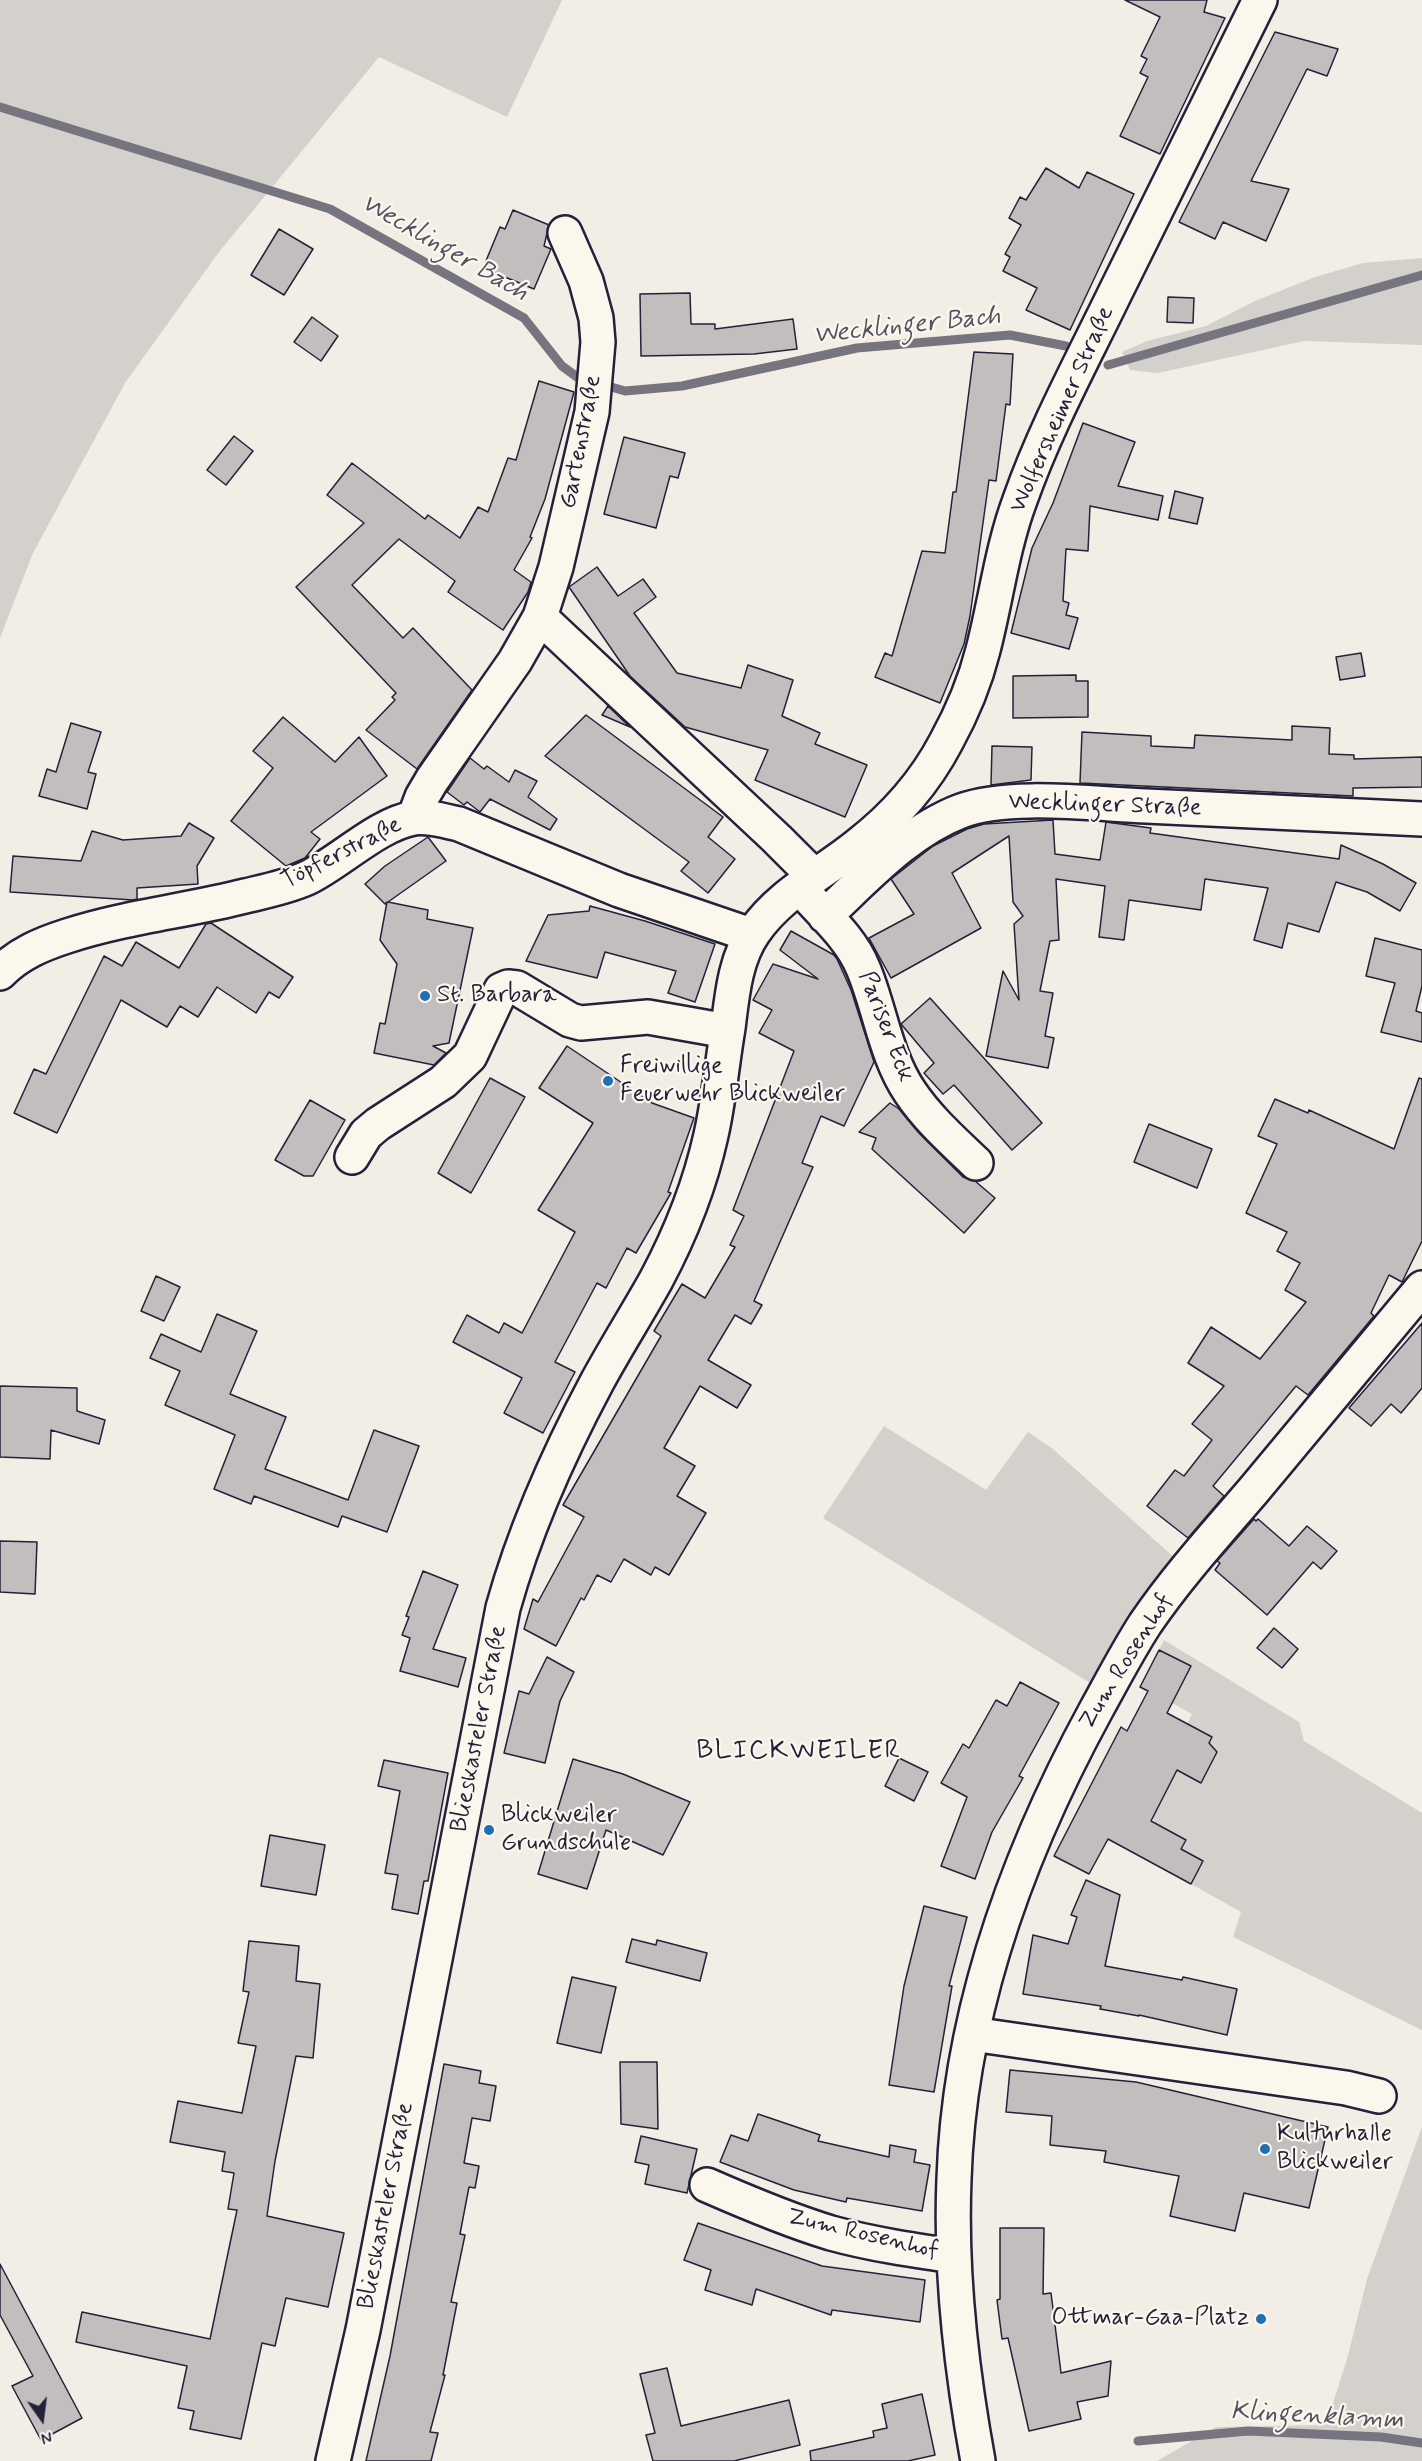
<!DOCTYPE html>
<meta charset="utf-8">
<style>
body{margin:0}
#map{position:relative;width:1422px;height:2461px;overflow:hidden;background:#f2eee5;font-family:Mynerve,sans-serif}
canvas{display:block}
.north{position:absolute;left:12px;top:2389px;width:60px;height:60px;-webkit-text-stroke:4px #fbf7ec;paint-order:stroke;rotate:166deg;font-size:16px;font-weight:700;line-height:24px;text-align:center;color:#22223b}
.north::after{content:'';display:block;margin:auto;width:21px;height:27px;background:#22223b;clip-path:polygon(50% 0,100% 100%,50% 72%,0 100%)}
</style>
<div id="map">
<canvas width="1422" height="2461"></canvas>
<div class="north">N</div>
</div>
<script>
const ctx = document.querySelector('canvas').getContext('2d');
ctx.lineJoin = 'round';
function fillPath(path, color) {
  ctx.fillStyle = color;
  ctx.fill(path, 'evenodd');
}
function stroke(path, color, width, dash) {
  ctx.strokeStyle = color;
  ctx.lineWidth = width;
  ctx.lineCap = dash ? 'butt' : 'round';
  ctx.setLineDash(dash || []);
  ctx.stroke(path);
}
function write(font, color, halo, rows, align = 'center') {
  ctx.font = font + ' Mynerve,sans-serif';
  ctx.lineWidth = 4.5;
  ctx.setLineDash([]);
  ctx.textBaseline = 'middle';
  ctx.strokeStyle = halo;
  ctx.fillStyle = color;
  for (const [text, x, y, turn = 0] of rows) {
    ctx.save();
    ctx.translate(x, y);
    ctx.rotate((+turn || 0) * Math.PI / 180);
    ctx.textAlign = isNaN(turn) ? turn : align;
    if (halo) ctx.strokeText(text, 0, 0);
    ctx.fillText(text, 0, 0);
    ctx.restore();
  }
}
fillPath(new Path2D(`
 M0 0H562L507 117 379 57 219 252 125 383 33 553 0 638Z
 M1422 258V345L1304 341 1158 373 1130 370 1122 352 1147 341 1206 326 1255 301 1315 277 1363 263Z
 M884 1426 986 1490 1028 1432 1053 1449 1177 1560 1095 1686 823 1518Z
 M1164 1640 1299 1722 1304 1741 1422 1813V2030L1233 1937 1241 1912 1191 1884 1203 1861 1181 1849 1185 1840 1155 1823 1153 1817 1162 1800 1158 1797V1746L1206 1749 1212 1737 1187 1724 1192 1714 1172 1703 1191 1666 1159 1650Z
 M1422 2127V2461H1157L1216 2427 1326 2425 1347 2359 1367 2279Z`), '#d4d1cc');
stroke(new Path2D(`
 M0 107 330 209 524 318 562 366 577 377 625 391 682 386 857 348 1010 335 1066 346
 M1108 365 1422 275
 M1138 2441 1248 2431 1381 2437 1422 2443`), '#76747f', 9);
const building = new Path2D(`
 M1125 0H1207L1204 12 1225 18 1160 154 1120 136 1148 77 1140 73 1147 59 1141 56 1160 17Z
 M1275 32 1338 49 1327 76 1307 69 1251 181 1289 189 1266 241 1223 222 1215 239 1179 222Z
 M1046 168 1079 188 1087 172 1134 194 1070 330 1026 310 1037 288 1003 271 1010 257 1005 254 1021 225 1009 218 1020 197 1026 200Z
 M513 210 549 225 544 246 551 249 534 289 483 268 500 227 505 229Z
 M279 229 313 249 284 295 251 275Z
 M690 293 691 324H715V329L793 319 797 349 754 354 641 356 640 294Z
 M1168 297 1194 298 1193 323 1167 322Z
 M312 317 338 336 321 361 294 342Z
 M974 352 1013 354 1010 405 1006 404 996 481 989 480 970 616 964 644 940 703 875 677 885 653 892 656 922 551 945 553 953 492H956Z
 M539 381 574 392 545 499 530 537 532 538 514 570 531 582 528 592 503 630 448 592 455 581 399 539 352 585 403 638 413 628 472 690 417 769 366 730 395 700 392 697 396 693 296 587 364 523 327 495 352 463 425 519 428 515 460 538 478 507 488 512 508 458 516 460Z
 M1083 423 1135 442 1118 486 1163 496 1158 520 1090 506 1088 551 1066 549 1063 601 1069 603 1066 615 1078 618 1069 649 1011 633 1032 548 1053 503Z
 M234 436 253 451 226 485 207 470Z
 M624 437 685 453 678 478 670 476 656 528 604 514Z
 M1175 491 1203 498 1197 524 1169 518Z
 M597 567 618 596 643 579 656 597 634 613 677 673 741 688 748 665 793 680 782 716 820 733 815 744 867 765 845 817 755 780 768 750 685 727 630 676 569 587Z
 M1361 653 1365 676 1340 680 1336 657Z
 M1076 675V681H1088V717L1013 718V676Z
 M608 706 630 727 602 715Z
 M586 715 723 817 708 837 735 859 708 893 681 871 689 862 545 756Z
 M283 717 335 762 359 737 387 776 311 832 320 839 305 858 286 866 231 821 273 768 253 751Z
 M71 723 101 732 88 772 96 774 87 809 39 796 47 769 56 772Z
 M1292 726 1330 728 1329 754 1354 755V759L1422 757V787L1353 788V796L1080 783 1082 732 1151 736V746L1194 748 1195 735 1292 740Z
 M992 746 1032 747 1031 780 991 785Z
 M470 758 484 769 487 766 509 782 515 770 537 781 528 797 557 819 550 830 490 799 480 812 467 802 464 805 447 792Z
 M1053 820 1055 854 1100 860 1106 822 1113 823 1151 828 1150 833 1339 859 1341 845 1383 864 1416 883 1400 911 1367 892 1336 882 1319 932 1288 923 1282 948 1254 940 1268 888 1205 879 1201 910 1129 900 1124 940 1099 937 1105 886 1056 879 1059 940 1050 941 1040 991 1053 993 1045 1036 1054 1038 1048 1068 986 1056 1003 971 1019 1000 1014 924 1023 916 1013 902 1009 836 952 873 981 928 891 978 869 938 914 914 891 879 933 846 967 829 984 824Z
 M189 823 214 838 197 866 198 884 137 888V899L133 900 10 892 13 856 81 861 92 831 123 840 181 836Z
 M428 837 446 861 388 902 428 910 427 919 473 928 449 1043 433 1046 446 1053 434 1065 374 1053 380 1023 385 1024 397 964 380 940 387 902 385 904 365 884 385 866Z
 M590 906 645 921 715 944 695 1002 668 993 676 971 605 952 597 978 526 961 548 915 589 911Z
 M211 923 293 977 279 998 269 992 256 1013 217 987 198 1017 180 1006 167 1027 121 1000 57 1133 14 1113 34 1069 46 1074 104 956 122 966 136 942 179 968 206 924Z
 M791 931 834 955 837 959 851 990 874 1062 844 1126 821 1116 802 1163 813 1167 754 1301 762 1305 751 1324 735 1315 708 1360 751 1385 737 1408 700 1386 664 1448 695 1466 677 1496 706 1513 669 1575 655 1567 651 1575 624 1559 611 1582 597 1575 584 1600 581 1598 556 1646 524 1629 533 1599 538 1602 584 1517 563 1505 661 1336 654 1331 682 1284 705 1298 735 1247 730 1245 744 1216 733 1210 794 1051 759 1033 772 1010 753 1000 773 964 818 979 780 950Z
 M1375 938 1422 950V986L1416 1011 1422 1013V1042L1381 1032 1395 983 1366 976Z
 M930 998 1042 1123 1012 1150 954 1085 943 1094 924 1073 934 1063 901 1024Z
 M567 1046 652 1103 694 1118 668 1192 671 1193 636 1253 627 1248 606 1288 597 1283 555 1362 575 1372 543 1433 504 1413 522 1378 453 1342 467 1315 499 1333 504 1323 522 1333 575 1232 538 1210 593 1123 539 1088Z
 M490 1078 525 1097 471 1193 438 1173Z
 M1419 1078 1422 1079V1241L1402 1282 1389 1275 1371 1313 1374 1316 1308 1395 1296 1386 1213 1486 1224 1496 1188 1538 1147 1506 1175 1470 1184 1476 1212 1440 1192 1424 1224 1386 1188 1363 1211 1327 1260 1359 1306 1302 1285 1290 1300 1263 1277 1251 1287 1232 1246 1213 1277 1144 1258 1136 1275 1099 1308 1113 1309 1110 1394 1149Z
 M310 1100 345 1120 313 1176H304L275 1160Z
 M890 1103 899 1109 919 1133 963 1177 975 1181 995 1198 964 1233 872 1149 876 1138 859 1132Z
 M1149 1124 1212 1149 1197 1188 1134 1162Z
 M156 1276 180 1287 164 1321 141 1311Z
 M217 1314 257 1331 230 1394 286 1417 265 1469 348 1500 374 1430 419 1446 387 1532 342 1516 338 1527 254 1496 251 1504 214 1489 235 1435 165 1405 180 1371 150 1358 161 1334 201 1352Z
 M1422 1323V1388L1401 1413 1391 1404 1371 1426 1349 1408Z
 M0 1386 77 1388V1411L105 1420 99 1444 51 1430 50 1459 0 1457Z
 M1254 1519 1256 1521 1258 1519 1289 1546 1307 1526 1337 1551 1321 1569 1313 1562 1267 1615 1215 1570 1220 1563 1217 1561Z
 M0 1541 37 1542 35 1594 0 1592Z
 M423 1571 458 1585 433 1649 466 1658 458 1687 400 1671 410 1638 402 1635 409 1617 406 1616Z
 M1274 1628 1298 1649 1282 1668 1257 1648Z
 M1159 1650 1191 1666 1167 1713 1212 1737 1209 1743 1217 1752 1201 1783 1177 1770 1151 1821 1186 1840 1181 1849 1203 1861 1191 1884 1108 1839 1089 1874 1054 1856 1121 1727 1127 1731 1148 1691 1140 1687Z
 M547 1657 574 1672 560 1701 545 1763 504 1753 519 1691 529 1694Z
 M1020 1682 1059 1703 1019 1776 1023 1778 992 1832 975 1879 941 1866 967 1797 941 1783 963 1744 969 1748 996 1700 1007 1706Z
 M899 1758 928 1772 914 1801 885 1786Z
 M573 1759 623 1774 690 1802 663 1855 606 1830 587 1889 538 1874Z
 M384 1760 448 1773 428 1881H424L418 1914 392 1909 398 1875 385 1873 400 1791 378 1786Z
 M270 1835 325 1845 316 1895 261 1886Z
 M1086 1880 1120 1895 1105 1966 1182 1980 1183 1977 1237 1989 1227 2035 1139 2015V2016L1100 2009 1101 2006 1023 1994 1033 1935 1068 1944 1077 1917 1071 1915Z
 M924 1906 967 1917 949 1986H952L934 2092 889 2085 904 1986Z
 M632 1939 656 1945 657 1940 707 1953 700 1981 626 1962Z
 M249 1941 299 1946 296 1981 320 1984 313 2058 296 2056 275 2161 267 2216 344 2233 328 2307 286 2298 275 2346 262 2343 241 2439 190 2429 194 2411 178 2408 187 2366 76 2342 82 2312 210 2339 237 2210 228 2209 234 2173 222 2171 225 2152 170 2142 178 2101 242 2113 256 2046 238 2043 249 1992 243 1991Z
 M572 1977 616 1987 601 2053 557 2043Z
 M620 2062H657L658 2129 621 2124Z
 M444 2064 481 2071 479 2083 496 2086 490 2121 472 2118 464 2163 479 2166 475 2188 469 2187 460 2234 465 2235 451 2302 457 2303 443 2375H445L430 2432 438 2433 431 2461H366L390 2356Z
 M1010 2070 1136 2082 1328 2127 1309 2208 1244 2193 1235 2231 1170 2216 1179 2176 1104 2162 1106 2151 1050 2145 1052 2116 1006 2112Z
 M758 2114 820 2135 818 2141 889 2157 890 2145 916 2150 914 2162 930 2165 922 2211 847 2198 846 2202 794 2190 720 2162 731 2135 748 2141Z
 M641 2136 697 2149 687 2193 645 2184 649 2165 635 2162Z
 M698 2223 822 2266 925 2280 920 2322 832 2310 831 2315 756 2289 752 2305 705 2290 711 2270 684 2260Z
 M1000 2228H1044L1043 2294 1051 2293 1061 2373 1111 2361 1108 2396 1077 2402 1081 2419 1029 2431 1008 2338 1002 2339 997 2300 1000 2299Z
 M0 2264 82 2418 41 2440 12 2386 33 2376 0 2315Z
 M667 2368 681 2426 789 2400 800 2445 734 2461H653L646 2435 655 2433 640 2374Z
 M922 2394 935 2455 908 2461H811L810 2451 874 2437 873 2431 887 2428 882 2404Z`);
fillPath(building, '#c2bebe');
stroke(building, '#22223b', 1.5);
const minor = new Path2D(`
 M540 617 777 839 814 876
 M414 818 422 797 432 780 515 661 540 617 556 567 592 412 598 342 596 318 586 281 565 233
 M810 899C830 921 852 941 863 968 880 1008 885 1055 910 1092 928 1119 953 1141 976 1163
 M825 916C866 878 908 831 961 811 1008 793 1094 804 1146 806 1238 811 1330 815 1422 819
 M0 973C18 954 42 944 67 936 125 917 186 911 245 896 266 891 287 887 307 878 340 862 378 824 414 818 429 816 445 821 459 824L619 890 751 935
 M352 1157 366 1134 378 1124 443 1082 470 1056 501 990 508 987 517 988 570 1020 581 1023 648 1017 727 1031
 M972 2034 1346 2088 1379 2096
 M707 2185C748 2203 788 2220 831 2233 871 2244 912 2250 953 2256
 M978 2461C961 2368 950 2274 954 2179 959 2015 1018 1853 1096 1710 1112 1681 1127 1652 1145 1624 1177 1577 1216 1534 1253 1491 1309 1423 1366 1356 1422 1288`);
const tertiary = new Path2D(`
 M333 2461 363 2330 503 1608C525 1529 558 1455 597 1382 616 1347 637 1314 656 1280 680 1235 700 1185 711 1135 719 1100 722 1063 728 1028 732 996 735 959 754 932 780 894 822 874 858 845 893 818 925 782 946 742 962 713 975 682 983 650 996 600 1002 548 1020 500 1045 429 1082 361 1115 293 1164 196 1212 98 1260 0`);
stroke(minor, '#22223b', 38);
stroke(tertiary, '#22223b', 38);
stroke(minor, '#fbf7ec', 33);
stroke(tertiary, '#fbf7ec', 33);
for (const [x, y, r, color] of [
 [425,996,6,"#1f6fb2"],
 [608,1081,6,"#1f6fb2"],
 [489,1830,6,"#1f6fb2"],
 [1265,2149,6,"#1f6fb2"],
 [1261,2319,6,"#1f6fb2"]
]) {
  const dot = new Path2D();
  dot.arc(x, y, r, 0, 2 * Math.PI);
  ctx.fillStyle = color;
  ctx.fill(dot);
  stroke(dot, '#fbf7ec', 2);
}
write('24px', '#22223b', '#fbf7ec', [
 ["Wolfersheimer Straße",1063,410,-66],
 ["Gartenstraße",582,442,-79],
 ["Wecklinger Straße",1105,806,2],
 ["Töpferstraße",342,854,-27],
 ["Pariser Eck",885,1027,69],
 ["Zum Rosenhof",1127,1662,-58],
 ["Blieskasteler Straße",480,1729,-79],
 ["Blieskasteler Straße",387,2206,-79],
 ["Zum Rosenhof",863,2235,13]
]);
write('24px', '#22223b', '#fbf7ec', [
 ["St. Barbara",437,996],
 ["Freiwillige",620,1067],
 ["Feuerwehr Blickweiler",620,1095],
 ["Blickweiler",501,1816],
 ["Grundschule",501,1844],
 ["Kulturhalle",1277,2135],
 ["Blickweiler",1277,2163],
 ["Ottmar-Gaa-Platz",1249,2319,"right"]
], 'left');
write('italic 26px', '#535263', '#fbf7ec', [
 ["Wecklinger Bach",444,249,30],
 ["Wecklinger Bach",907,327,-6],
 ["Klingenklamm",1317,2417,3]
]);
ctx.letterSpacing = '1.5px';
write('27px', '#22223b', '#fbf7ec', [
 ["BLICKWEILER",799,1752]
]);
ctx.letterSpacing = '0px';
</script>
